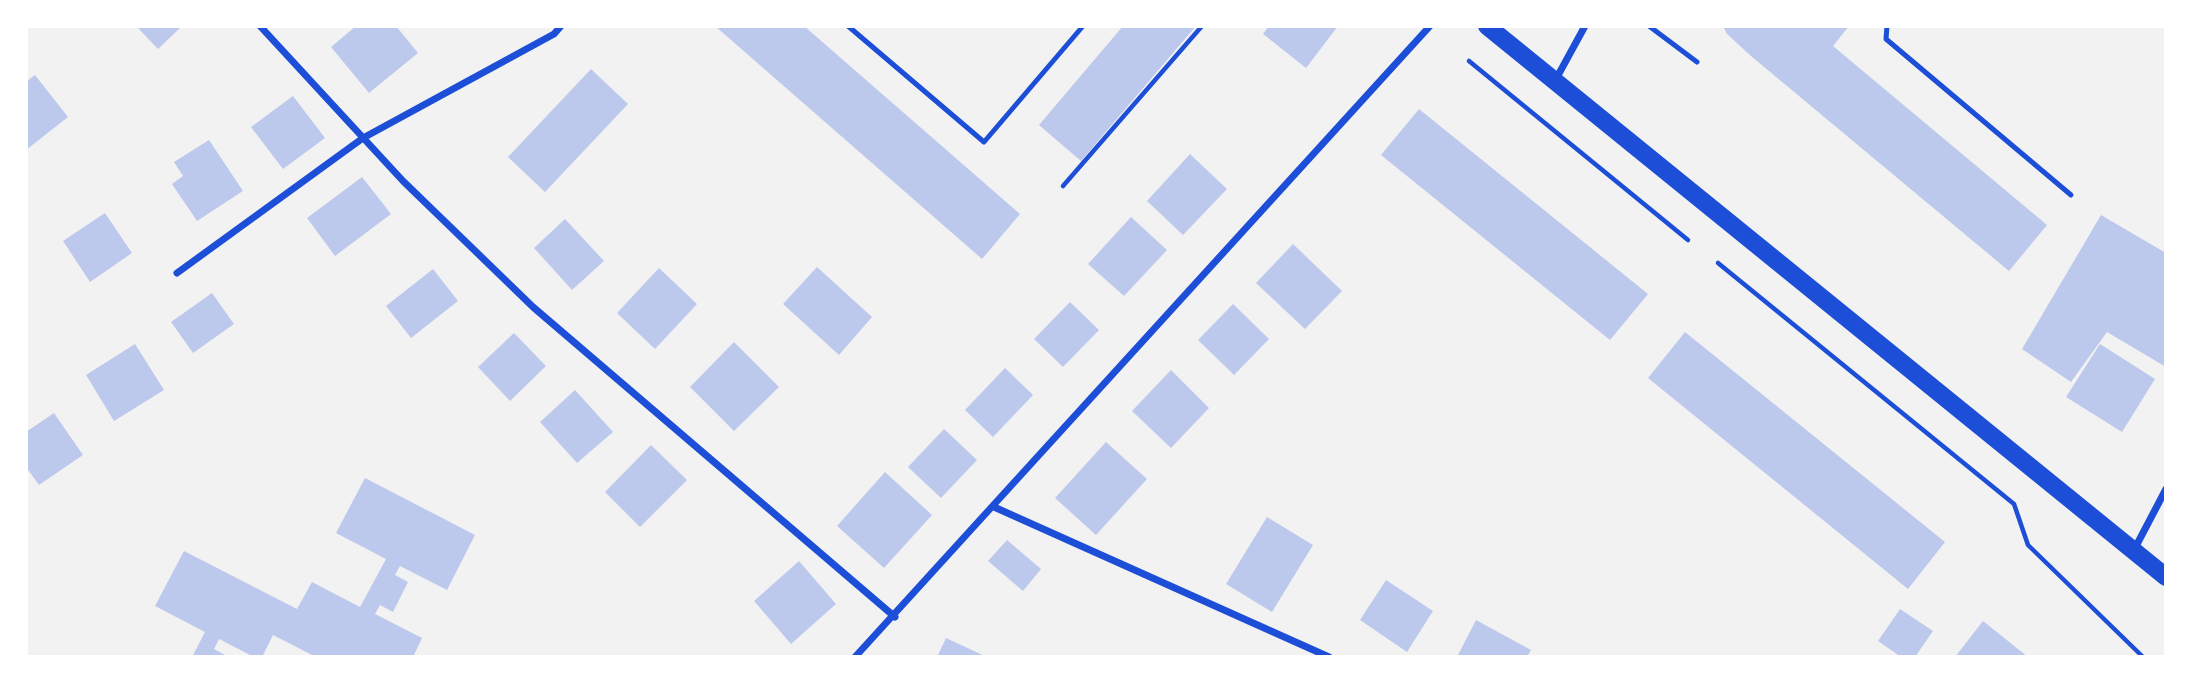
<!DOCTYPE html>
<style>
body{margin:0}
#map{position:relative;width:2192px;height:683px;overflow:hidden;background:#f2f2f2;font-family:"Alegreya Sans",sans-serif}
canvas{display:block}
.frame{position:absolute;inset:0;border:28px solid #fff;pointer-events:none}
</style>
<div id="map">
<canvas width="2192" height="683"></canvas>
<div class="frame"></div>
</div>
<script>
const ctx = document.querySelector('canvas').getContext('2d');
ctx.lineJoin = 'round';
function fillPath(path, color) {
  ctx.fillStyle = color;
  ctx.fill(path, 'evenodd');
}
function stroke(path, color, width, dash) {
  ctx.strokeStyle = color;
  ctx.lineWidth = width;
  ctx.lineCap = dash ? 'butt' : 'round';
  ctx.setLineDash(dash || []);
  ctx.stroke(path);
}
fillPath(new Path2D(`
 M136 26H182L158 49Z
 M356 26H396L418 53 369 93 331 47Z
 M715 26H804L1020 214 982 259Z
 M1123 26H1196L1081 161 1039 125Z
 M1269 26H1338L1306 68 1263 34Z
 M1723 26H1849L1833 46 2047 225 2009 271 1751 56 1727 34Z
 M591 69 628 104 545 192 508 157Z
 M35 75 68 117 26 150V82Z
 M293 96 325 138 283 169 251 127Z
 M1419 109 1648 294 1610 340 1381 155Z
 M209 140 243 191 197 221 172 184 183 176 174 162Z
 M1190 154 1227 189 1183 235 1147 201Z
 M362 177 391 214 335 256 307 218Z
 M105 213 132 253 90 282 63 241Z
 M2101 215 2166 253V367L2107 332 2071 382 2022 349Z
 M1131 217 1167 250 1124 296 1088 264Z
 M565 219 604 261 572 290 534 248Z
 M1293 244 1342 291 1305 329 1256 283Z
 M817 267 872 317 839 355 783 304Z
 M659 268 697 304 655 349 617 313Z
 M433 269 458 301 411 338 386 306Z
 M212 293 234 324 193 353 171 322Z
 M1070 302 1099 330 1063 367 1034 339Z
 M1233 304 1269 339 1234 375 1198 340Z
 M1685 332 1945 542 1908 589 1648 378Z
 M514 333 546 366 510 401 478 367Z
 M734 342 779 387 734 431 690 387Z
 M135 344 164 390 114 421 86 375Z
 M2100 344 2155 379 2122 432 2066 397Z
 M1005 368 1033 395 993 437 965 410Z
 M1171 370 1209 408 1171 448 1132 411Z
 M575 390 613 432 577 463 540 422Z
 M54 413 83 455 39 485 26 467V432Z
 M944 429 977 460 941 498 908 467Z
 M1106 442 1147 479 1096 535 1055 498Z
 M651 445 687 480 640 527 605 492Z
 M885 472 932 515 884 568 837 526Z
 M365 478 475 535 447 590 400 566 395 575 408 582 393 612 380 605 375 614 422 638 413 657H316L273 635 262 657H254L219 639 214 649 229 657H192L205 632 155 606 184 551 297 609 312 582 360 607 386 559 336 533Z
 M1267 517 1313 545 1272 612 1226 584Z
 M1007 540 1041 569 1023 591 988 561Z
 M799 561 836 604 791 644 754 601Z
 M1386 580 1433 611 1407 652 1360 620Z
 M1900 609 1933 631 1915 657H1901L1878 641Z
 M1476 620 1531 650 1527 657H1457Z
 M1983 621 2028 657H1955Z
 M946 638 987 657H937Z`), '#bdc9ec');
stroke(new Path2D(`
 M1469 61 1688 240
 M1063 186 1202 26
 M1718 263 2014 504 2028 545 2143 657`), '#1d4ed8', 4.5);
stroke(new Path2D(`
 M848 26 984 142 1083 26
 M1649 26 1697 62
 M1887 26 1886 39 2071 195`), '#1d4ed8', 5);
stroke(new Path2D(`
 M260 26 403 181 533 307 895 617
 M1556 79 1585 26
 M177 273 363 138 554 34 561 26
 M994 507 1329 657
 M2134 550 2166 489
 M855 657 1430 26`), '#1d4ed8', 7);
stroke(new Path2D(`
 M1487 26 2166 577`), '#1d4ed8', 18);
</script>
